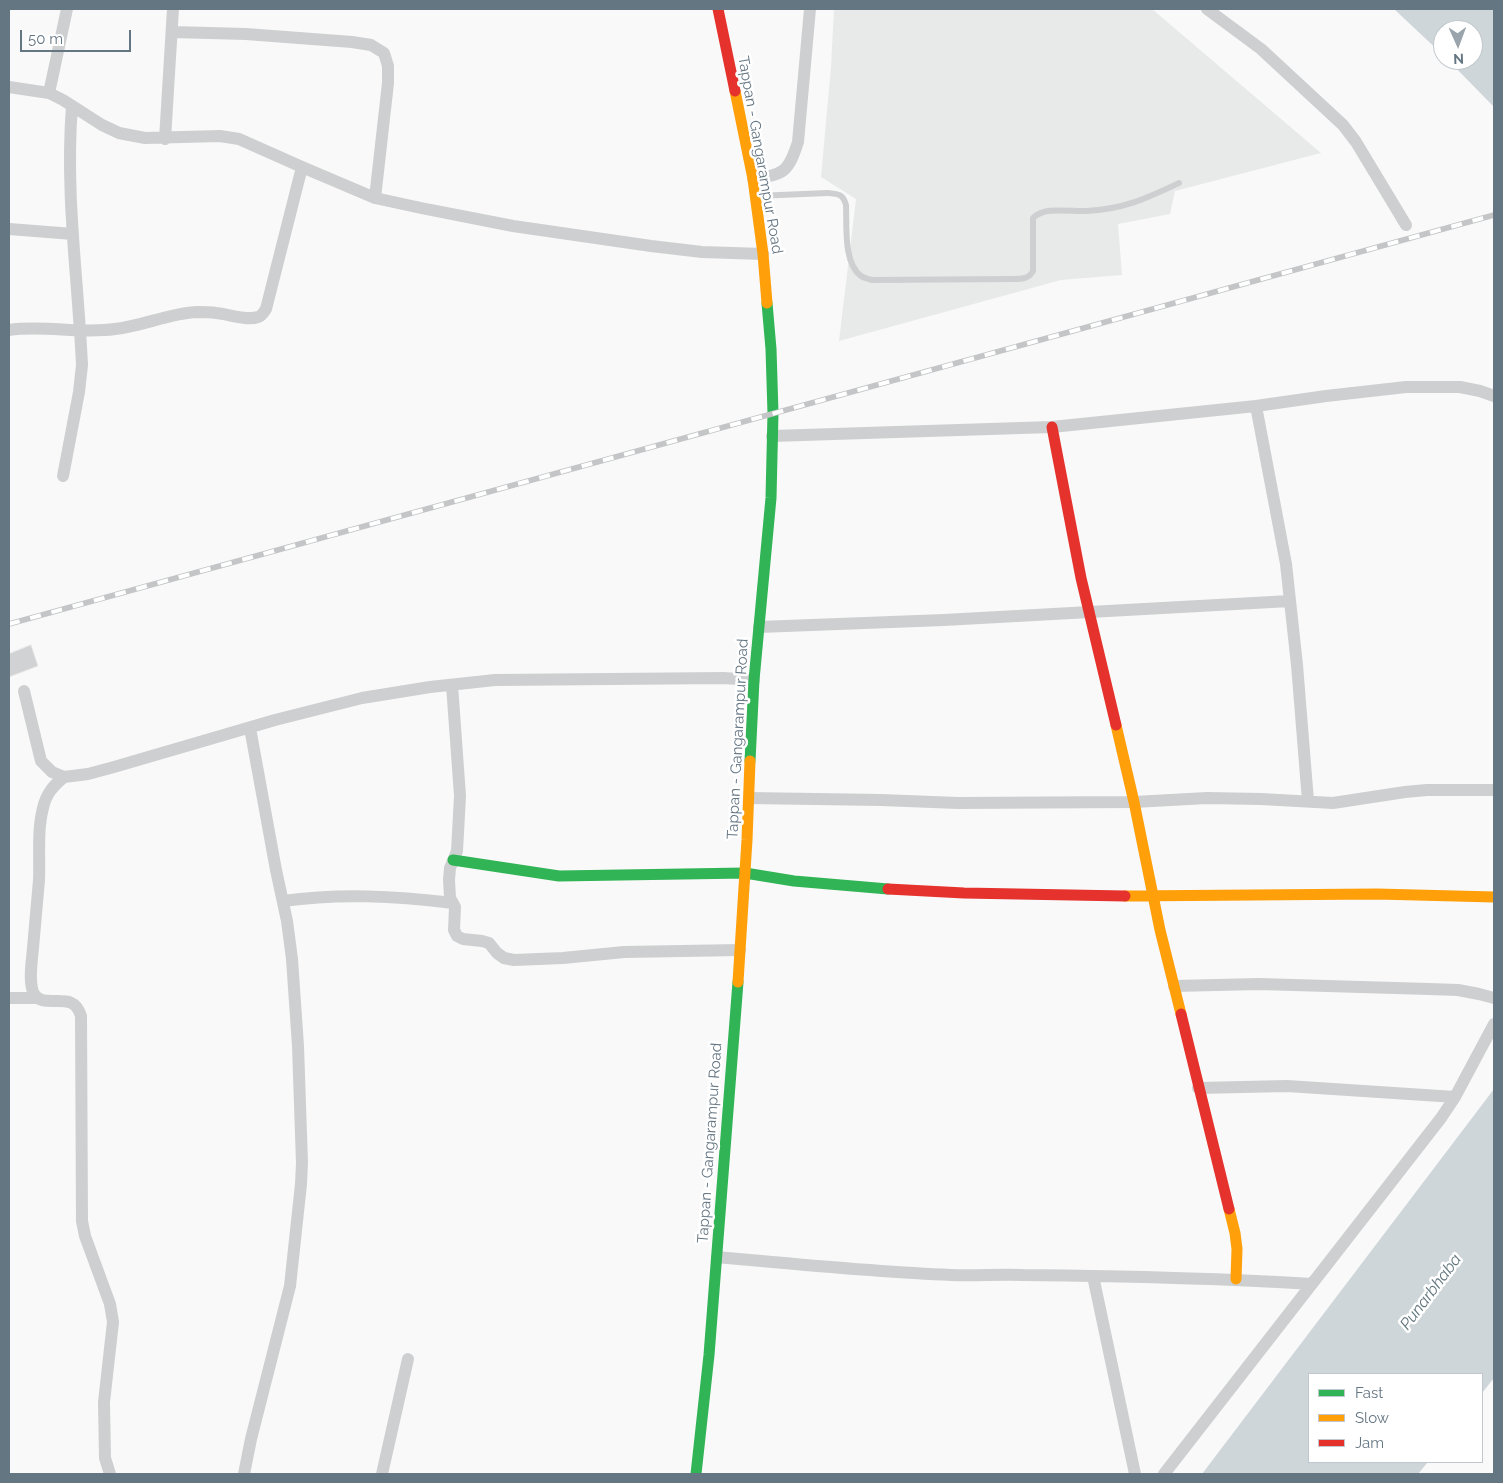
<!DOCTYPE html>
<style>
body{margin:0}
#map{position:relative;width:1503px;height:1483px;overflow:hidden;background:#f9f9f9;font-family:Raleway,sans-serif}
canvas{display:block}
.frame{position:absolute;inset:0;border:10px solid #657683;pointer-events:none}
.legend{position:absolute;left:1308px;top:1373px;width:175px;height:90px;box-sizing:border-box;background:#fff;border:1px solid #c1c8cd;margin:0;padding:6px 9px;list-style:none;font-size:15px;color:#657683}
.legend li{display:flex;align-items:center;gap:10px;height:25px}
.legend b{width:25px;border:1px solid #c1c8cd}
.north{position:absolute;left:1433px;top:20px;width:50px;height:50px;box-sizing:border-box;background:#fff;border:1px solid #c1c8cd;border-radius:50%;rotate:178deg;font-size:14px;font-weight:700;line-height:20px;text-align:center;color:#657683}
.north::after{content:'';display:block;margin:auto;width:18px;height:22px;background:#99a4ac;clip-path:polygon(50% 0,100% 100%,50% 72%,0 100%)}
.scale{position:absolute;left:20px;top:30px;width:111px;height:22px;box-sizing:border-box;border:2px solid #657683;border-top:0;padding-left:6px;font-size:15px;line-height:18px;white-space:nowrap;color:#657683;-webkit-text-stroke:4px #fff;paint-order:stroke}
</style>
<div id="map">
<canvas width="1503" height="1483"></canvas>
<div class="frame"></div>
<ul class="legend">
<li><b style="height:6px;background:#30b455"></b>Fast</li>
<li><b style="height:6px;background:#ff9f0a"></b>Slow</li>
<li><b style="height:6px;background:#e5322d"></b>Jam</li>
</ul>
<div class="north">N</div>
<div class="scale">50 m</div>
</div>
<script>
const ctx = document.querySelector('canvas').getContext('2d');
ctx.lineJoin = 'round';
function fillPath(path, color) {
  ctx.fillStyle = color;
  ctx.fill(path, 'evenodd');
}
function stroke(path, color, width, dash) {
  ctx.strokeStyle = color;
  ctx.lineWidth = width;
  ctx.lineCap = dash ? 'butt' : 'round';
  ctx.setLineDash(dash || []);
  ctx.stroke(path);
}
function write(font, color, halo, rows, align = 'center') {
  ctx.font = font + ' Raleway,sans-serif';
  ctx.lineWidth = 5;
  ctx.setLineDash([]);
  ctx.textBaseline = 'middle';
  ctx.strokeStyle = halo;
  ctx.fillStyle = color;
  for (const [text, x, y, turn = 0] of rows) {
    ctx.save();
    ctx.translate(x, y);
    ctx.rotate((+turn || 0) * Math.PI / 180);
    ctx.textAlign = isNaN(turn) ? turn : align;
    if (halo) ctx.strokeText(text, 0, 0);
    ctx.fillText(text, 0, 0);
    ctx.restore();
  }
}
fillPath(new Path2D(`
 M834 9H1152L1321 153 1175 191 1170 214 1118 224 1122 275 1061 280 839 341 856 199 821 177 831 67Z`), '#e8e9e9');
fillPath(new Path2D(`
 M1394 9H1494V107L1448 60H1473V30H1443V55Z
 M1494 1089V1378L1482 1393V1374H1309V1462H1428L1418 1474H1202Z`), '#ced6d9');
const building = new Path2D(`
 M31 645 38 666 9 677V654Z`);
fillPath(building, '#d0d2d3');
stroke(building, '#e8e8e8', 1);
stroke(new Path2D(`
 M756 196 828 193C838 194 843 194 846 205 847 225 843 263 861 276 864 278 868 279 872 280L1012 279C1021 279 1029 279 1033 271V218C1045 206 1070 212 1086 211 1124 209 1145 199 1179 183`), '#cecfd0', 6);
stroke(new Path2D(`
 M1207 9 1261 49 1343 125 1356 142 1406 225
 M172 32 246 34 352 42 371 45 384 53 388 66V83L375 198
 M9 87 49 93 63 100 102 125 119 133 145 138 220 136 239 139 302 167 375 198 421 208 513 226 651 246 702 252 763 254
 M49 93 67 9
 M165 139 173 9
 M753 179C784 174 788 173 798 142L810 9
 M9 229 73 234
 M9 330C44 325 80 334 115 329 143 326 170 313 197 312 204 312 210 312 216 313 228 314 247 321 258 317 262 316 264 312 266 309L302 167
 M1256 406 1286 564 1297 665 1308 801
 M772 436 1052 427 1256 406 1326 396 1406 387H1460L1480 391 1494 396
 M63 476 79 392 82 365C78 278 65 193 72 106
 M759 627 944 620 1290 601
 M452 685 460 796 457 851 450 868 449 880 450 898 455 907 454 930 457 936 463 939 482 941 489 943 497 953 504 958 514 960 563 958 624 952 740 950
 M24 691 41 761 52 772 64 777 88 774 114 767 275 720 362 698 430 687 495 680 723 678 754 680
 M64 777C53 786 46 794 43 808 37 831 40 856 39 880 37 903 35 926 33 948 32 960 28 983 34 994 45 1011 73 988 81 1016L82 1221 85 1236 110 1304 113 1322 104 1402 105 1458 110 1474
 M749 798 881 800 958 803 1134 802 1207 798 1261 799 1333 803 1405 792 1427 790H1494
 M283 901C341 893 394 896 453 903
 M1174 986 1259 984 1429 989 1458 990 1479 994 1494 998
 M9 998H38
 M1198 1088 1287 1086 1455 1097
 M717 1257C795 1264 873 1272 951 1275 975 1276 999 1274 1023 1275 1120 1276 1216 1278 1312 1284
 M1093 1276 1135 1474
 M244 1474 251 1439 290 1286 301 1184 302 1163 298 1046 292 959 287 921 276 870 250 728
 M382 1474 408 1359
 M1164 1474 1441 1118 1455 1097 1494 1024`), '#cecfd0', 12);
stroke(new Path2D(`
 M750 761 754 680 771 498 773 413 771 349 767 303
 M453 860 559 876 745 873 794 881 888 889
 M696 1474 709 1355 738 982`), '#30b455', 11);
stroke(new Path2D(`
 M735 91 753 179 763 254 767 303
 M1116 725 1134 802 1160 930 1181 1014
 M1125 896 1377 894 1494 897
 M738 982 747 840 750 761
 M1229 1209 1235 1233 1237 1249 1236 1279`), '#ff9f0a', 11);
stroke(new Path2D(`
 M718 9 735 91
 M1052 427 1081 578 1116 725
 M888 889 964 893 1125 896
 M1181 1014 1229 1209`), '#e5322d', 11);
const rail = new Path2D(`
 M9 624 1494 215`);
stroke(rail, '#c3c5c6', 5.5);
stroke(rail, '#fff', 4, [11]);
write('15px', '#657683', '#fff', [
 ["Tappan - Gangarampur Road",760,155,80],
 ["Tappan - Gangarampur Road",738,739,-87],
 ["Tappan - Gangarampur Road",710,1143,-86]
]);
write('italic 16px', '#60757c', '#fff', [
 ["Punarbhaba",1431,1292,-53]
]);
</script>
